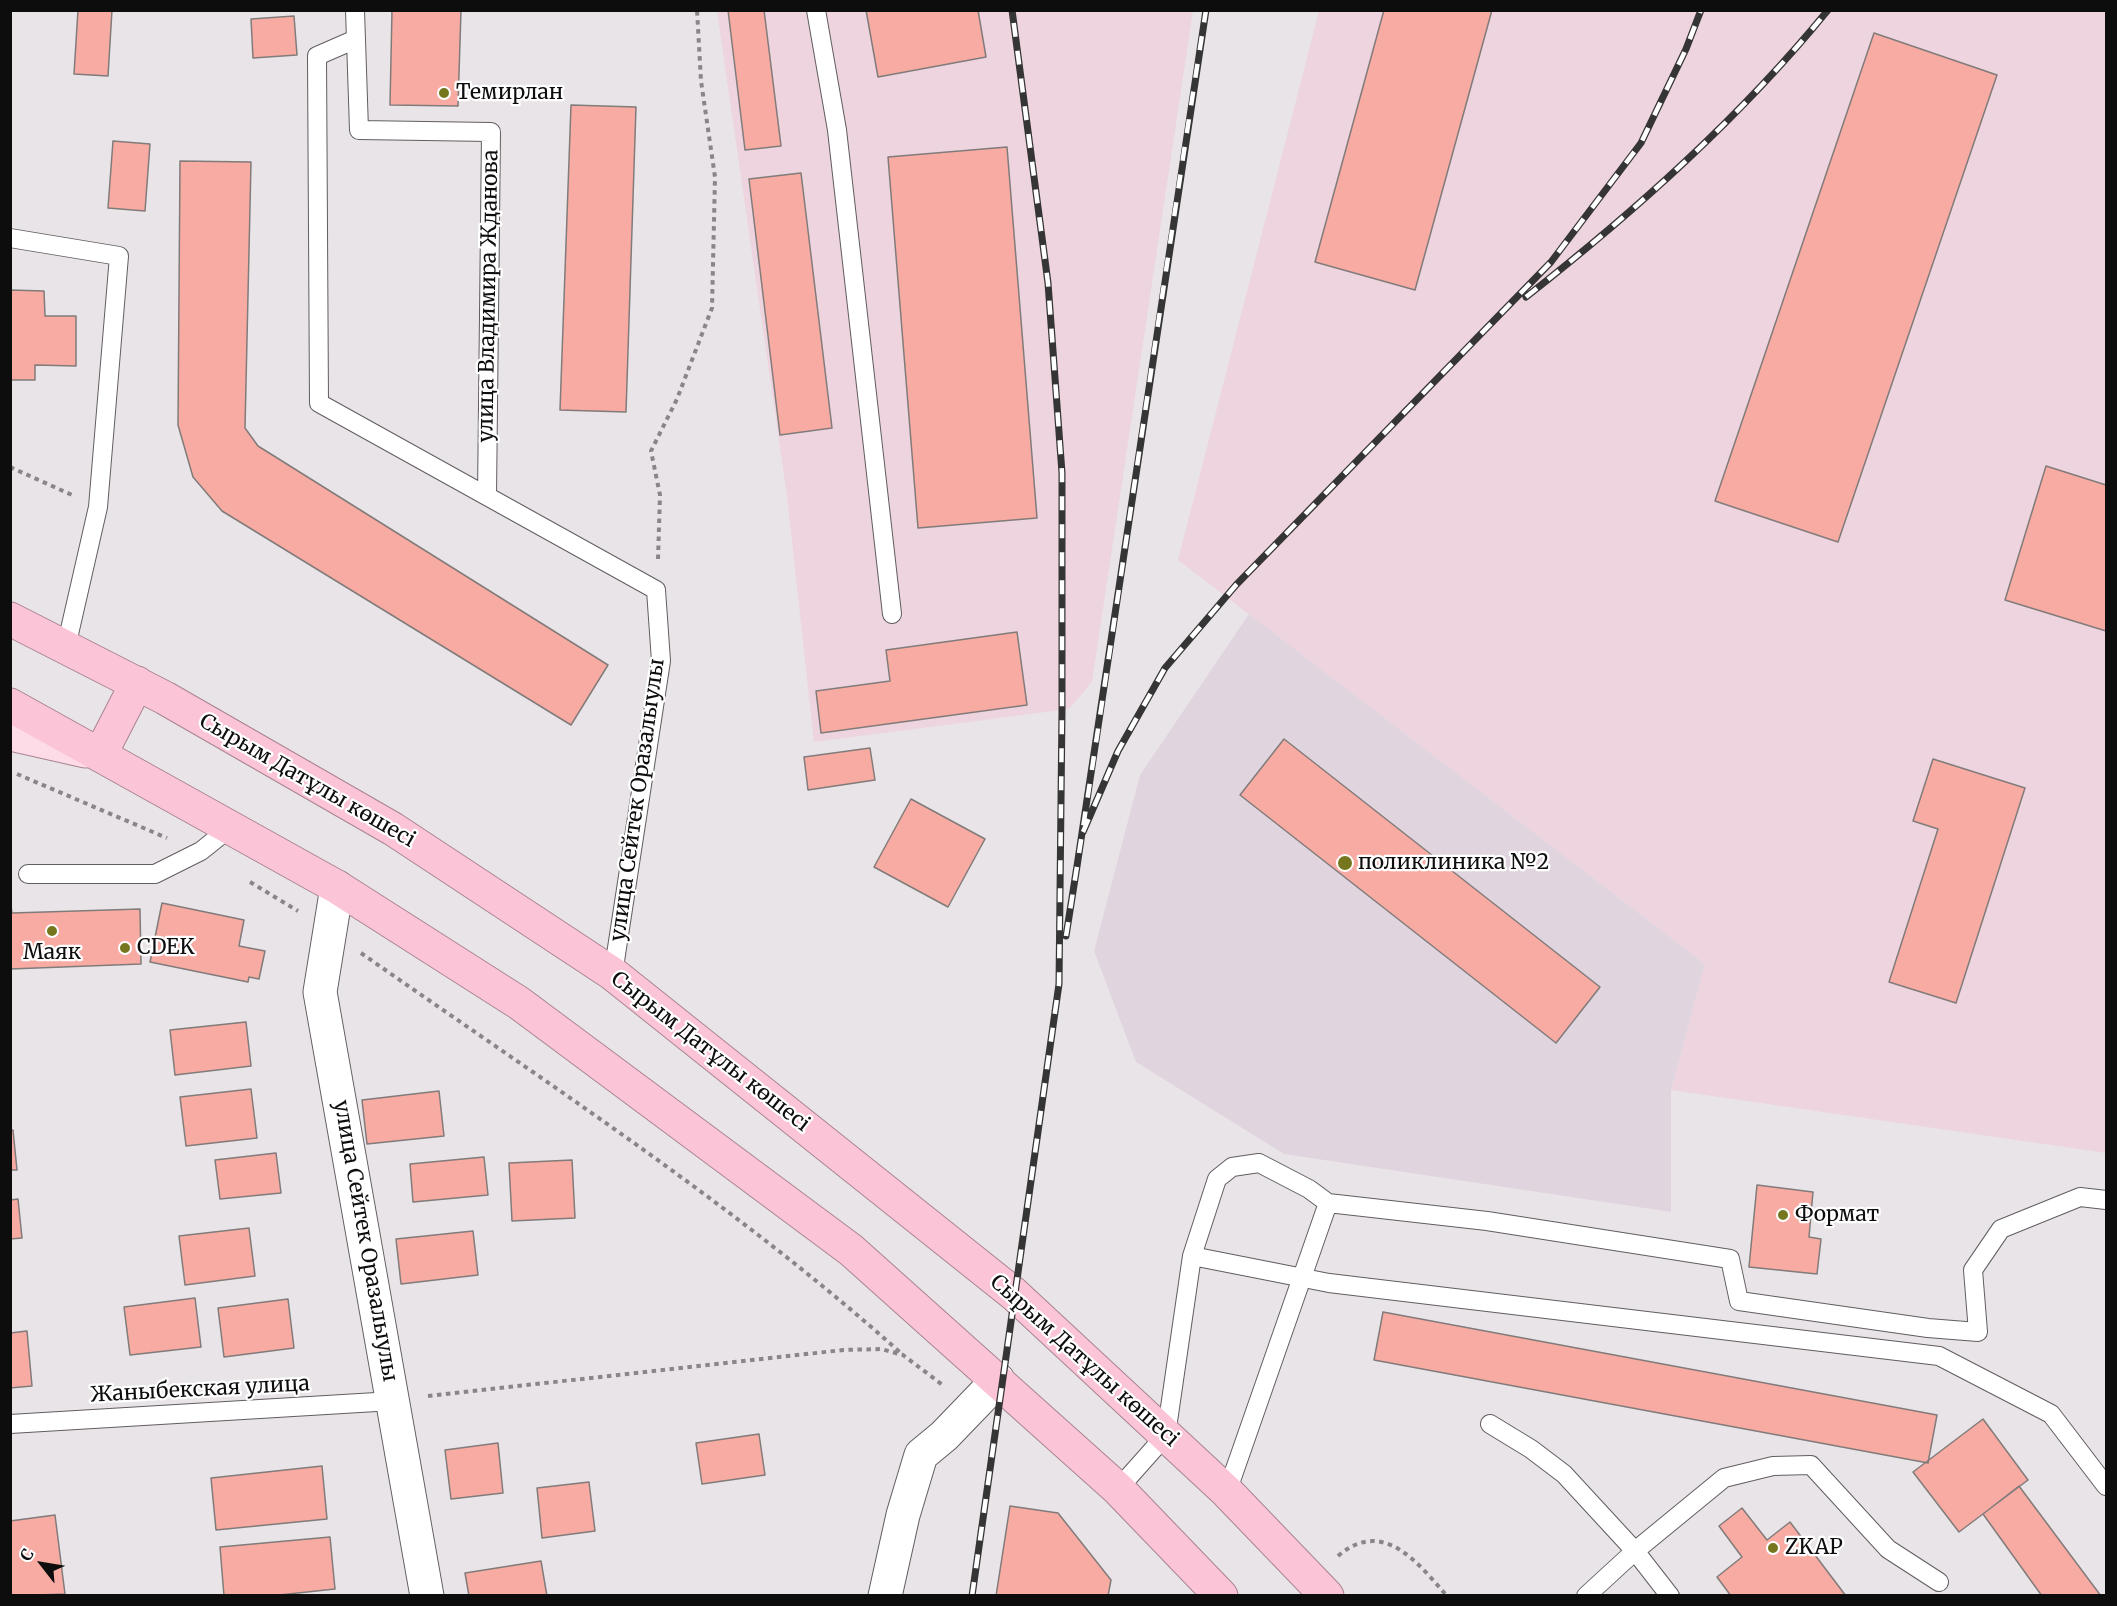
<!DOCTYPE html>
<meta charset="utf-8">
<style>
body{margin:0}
#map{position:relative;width:2117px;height:1606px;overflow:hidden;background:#e9e4e8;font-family:Merriweather,serif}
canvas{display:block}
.frame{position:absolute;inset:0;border:12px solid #0e0d0e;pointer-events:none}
.north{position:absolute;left:12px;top:1534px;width:60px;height:60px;-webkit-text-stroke:4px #fff;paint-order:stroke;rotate:301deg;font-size:16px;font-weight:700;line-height:24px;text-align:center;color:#0e0d0e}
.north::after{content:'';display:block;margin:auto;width:21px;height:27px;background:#0e0d0e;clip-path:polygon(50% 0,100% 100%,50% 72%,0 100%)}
</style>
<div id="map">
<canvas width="2117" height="1606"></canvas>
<div class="frame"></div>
<div class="north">С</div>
</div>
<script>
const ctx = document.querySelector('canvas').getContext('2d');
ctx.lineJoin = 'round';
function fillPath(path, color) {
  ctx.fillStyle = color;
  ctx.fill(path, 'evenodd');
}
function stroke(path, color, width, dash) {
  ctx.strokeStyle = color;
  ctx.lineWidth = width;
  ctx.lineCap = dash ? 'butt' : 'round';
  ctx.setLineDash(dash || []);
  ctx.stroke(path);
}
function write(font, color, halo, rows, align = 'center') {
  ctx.font = font + ' Merriweather,serif';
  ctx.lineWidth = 4.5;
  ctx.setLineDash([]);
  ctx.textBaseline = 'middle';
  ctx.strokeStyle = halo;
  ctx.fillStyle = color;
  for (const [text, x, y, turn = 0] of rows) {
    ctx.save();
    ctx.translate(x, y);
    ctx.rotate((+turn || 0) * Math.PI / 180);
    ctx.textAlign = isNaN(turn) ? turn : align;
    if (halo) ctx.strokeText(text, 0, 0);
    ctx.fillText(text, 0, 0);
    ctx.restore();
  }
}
fillPath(new Path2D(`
 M717 11H1193L1092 682 1069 709 814 742 787 496Z
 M1319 11H2106V1153L1671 1090 1705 964 1178 560Z`), '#edd4de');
fillPath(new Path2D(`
 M1249 614 1705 964 1671 1090V1212L1284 1154 1136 1062 1094 951 1140 775Z`), '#e0d5df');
const building = new Path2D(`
 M78 10H112L108 76 74 74Z
 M392 10H461L458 106 390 105Z
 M728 10H764L781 146 745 150Z
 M866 10H978L986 57 878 77Z
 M1384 10H1492L1415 290 1315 262Z
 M294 16 297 55 253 58 251 19Z
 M1874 33 1997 75 1838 542 1715 501Z
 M571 105 636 107 626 412 560 410Z
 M113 141 150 144 145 211 108 208Z
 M1007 147 1037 518 918 528 888 157Z
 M180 161 251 162 245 428 258 446 608 665 571 725 222 511 193 477 178 425Z
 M801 173 832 428 780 435 749 179Z
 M10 290 44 291 45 316H76V366L35 365V380H10Z
 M2046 466 2106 485V631L2005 600Z
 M1017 632 1027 705 821 733 816 691 890 681 886 650Z
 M1284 739 1600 987 1556 1043 1240 795Z
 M870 748 875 780 808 790 804 757Z
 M1933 759 2025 788 1956 1003 1889 982 1938 829 1913 821Z
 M911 799 985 839 948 907 874 867Z
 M10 899 12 913 140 909 141 964 10 969Z
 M162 903 244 920 239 946 265 951 259 979 249 977 248 982 150 962Z
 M246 1022 251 1066 175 1075 170 1030Z
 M251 1089 257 1138 186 1146 180 1097Z
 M439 1091 444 1136 367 1144 362 1100Z
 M13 1130 17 1170H10V1131Z
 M276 1153 281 1193 220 1199 215 1160Z
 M484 1157 488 1195 413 1202 410 1164Z
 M572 1160 575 1218 512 1221 509 1163Z
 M1757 1185 1813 1192 1809 1237 1821 1239 1817 1274 1749 1267Z
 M18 1199 22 1238 10 1239V1200Z
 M249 1228 255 1276 185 1285 179 1236Z
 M473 1231 478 1275 401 1284 396 1239Z
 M195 1298 201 1347 130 1355 124 1307Z
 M288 1299 294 1348 224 1357 218 1308Z
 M1383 1312 1937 1415 1928 1463 1374 1360Z
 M27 1331 32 1386 10 1388V1333Z
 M1983 1419 2028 1480 1959 1532 1913 1472Z
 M759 1434 765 1475 702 1484 696 1443Z
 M498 1443 503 1493 451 1499 445 1450Z
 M322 1466 327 1519 216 1530 211 1478Z
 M589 1482 595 1531 542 1538 537 1488Z
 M2019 1486 2101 1596H2042L1983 1514Z
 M1010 1506 1058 1513 1111 1580 1108 1596H996Z
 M1742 1508 1767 1540 1790 1522 1846 1596H1731L1717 1577 1742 1557 1719 1526Z
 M55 1515 65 1594 10 1596V1521Z
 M330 1537 335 1589 270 1596H224L220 1547Z
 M541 1561 547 1596H469L465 1573Z`);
fillPath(building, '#f8aba3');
stroke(building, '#817b7a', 1.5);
const lane = new Path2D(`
 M355 10 359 130 491 132 487 496
 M816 10 837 130 892 614
 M356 39 317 56 319 403 656 590 661 661 613 974
 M10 238 119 256 98 507 66 647
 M28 874H155L201 851 231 827
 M1192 1256 1217 1179 1232 1167 1259 1163 1309 1189 1328 1203 1487 1221 1730 1259 1739 1301 1928 1328 1978 1332 1973 1270 2001 1229 2080 1197 2106 1200
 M10 1424 393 1401
 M1490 1424 1531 1449 1564 1474 1635 1551 1670 1596
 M1118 1489 1166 1435 1192 1256 1329 1283 1939 1356 2051 1414 2106 1486
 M1227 1492 1328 1203
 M1586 1596 1635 1551 1724 1478 1773 1466 1811 1465 1888 1549 1939 1582`);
const street = new Path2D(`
 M337 887 320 992 427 1596
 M885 1596 903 1515 921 1455 944 1436 998 1380`);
const primary = new Path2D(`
 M10 734 85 751`);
const highway = new Path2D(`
 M10 619 165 698 393 829 613 974 1014 1294 1227 1492 1327 1596
 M10 705 337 887 519 1003 851 1250 1118 1489 1221 1596
 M100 755 137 683`);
stroke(lane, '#615d61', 20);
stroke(street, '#615d61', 35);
stroke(primary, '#a88491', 35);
stroke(highway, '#a88491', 35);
stroke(new Path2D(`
 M10 467 72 495
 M658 559 660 495 651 451 677 399 712 308 715 177 701 81 697 10
 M17 774 167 838
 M250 882 298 911
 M361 953C545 1082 736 1205 903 1355
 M428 1396 843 1350 881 1349 903 1355 944 1386
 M1338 1556C1383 1517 1418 1563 1447 1596`), '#898689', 4, [4.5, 4.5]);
stroke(lane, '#fff', 18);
stroke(street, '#fff', 33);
stroke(primary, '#fddce7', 33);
stroke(highway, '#fbc4d7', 33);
const rail = new Path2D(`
 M1526 297C1634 212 1740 118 1828 10
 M1083 832 1118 751 1165 668 1236 585 1551 262 1641 143 1686 49 1701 10
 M1066 936C1115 628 1157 319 1206 10
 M972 1596 1059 984 1062 710V473L1048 283 1012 10`);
stroke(rail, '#363536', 7);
stroke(rail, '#fff', 4.5, [14]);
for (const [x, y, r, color] of [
 [444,93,6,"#75761d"],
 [1345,863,8,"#75761d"],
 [52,931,6,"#75761d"],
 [125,948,6,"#75761d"],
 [1783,1215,6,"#75761d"],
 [1773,1548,6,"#75761d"]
]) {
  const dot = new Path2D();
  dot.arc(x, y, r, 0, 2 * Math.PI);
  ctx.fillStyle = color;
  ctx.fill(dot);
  stroke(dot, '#fff', 2);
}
write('21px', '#0e0d0e', '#fff', [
 ["Темирлан",456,93],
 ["поликлиника №2",1358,863],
 ["CDEK",137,948],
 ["Маяк",52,953,"center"],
 ["Формат",1795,1215],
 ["ZKAP",1785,1548]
], 'left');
write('21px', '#0e0d0e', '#fff', [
 ["улица Владимира Жданова",489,296,-89],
 ["Сырым Датұлы көшесі",307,781,30],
 ["улица Сейтек Оразалыулы",638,800,-82],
 ["Сырым Датұлы көшесі",710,1052,38],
 ["улица Сейтек Оразалыулы",365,1241,80],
 ["Сырым Датұлы көшесі",1084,1361,42],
 ["Жаныбекская улица",200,1390,-3]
]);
</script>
